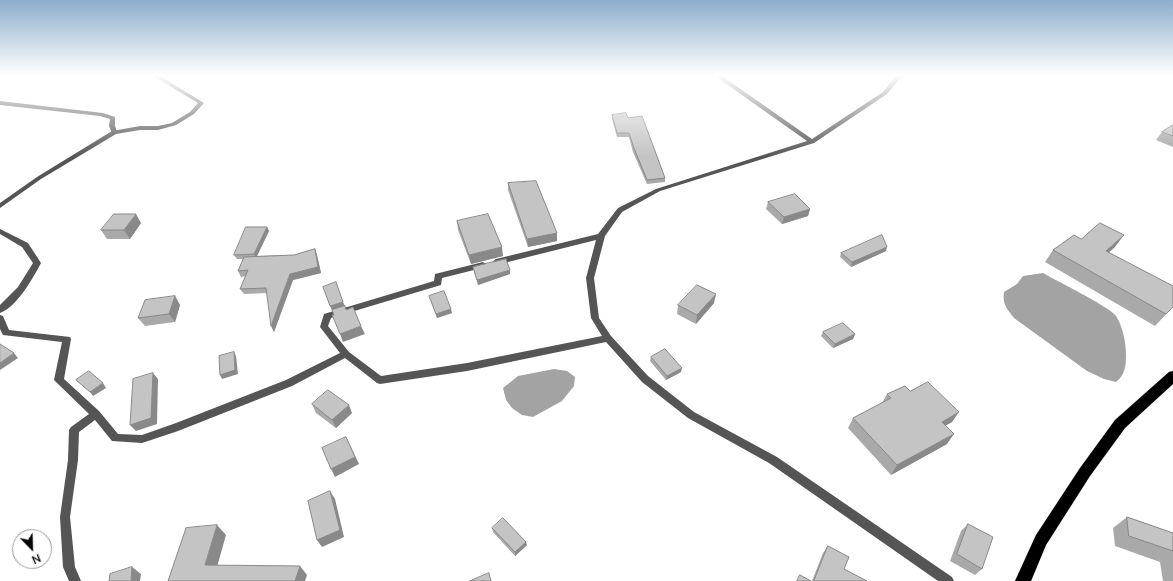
<!DOCTYPE html>
<style>
body{margin:0}
#map{position:relative;width:1173px;height:581px;overflow:hidden;background:#fff;font-family:Mulish,sans-serif}
canvas{display:block}
.north{position:absolute;left:12px;top:529px;width:40px;height:40px;box-sizing:border-box;background:#fff;border:1px solid #999;border-radius:50%;rotate:157deg;font-size:11px;font-weight:700;line-height:16px;text-align:center;color:#000}
.north::after{content:'';display:block;margin:auto;width:14px;height:18px;background:#000;clip-path:polygon(50% 0,100% 100%,50% 72%,0 100%)}
</style>
<div id="map">
<canvas width="1173" height="581"></canvas>
<div class="north">N</div>
</div>
<script>
const ctx = document.querySelector('canvas').getContext('2d');
ctx.lineJoin = 'round';
function fillPath(path, color) {
  ctx.fillStyle = color;
  ctx.fill(path, 'evenodd');
}
function stroke(path, color, width, dash) {
  ctx.strokeStyle = color;
  ctx.lineWidth = width;
  ctx.lineCap = dash ? 'butt' : 'round';
  ctx.setLineDash(dash || []);
  ctx.stroke(path);
}
fillPath(new Path2D(`
 M1043 273C1055 280 1112 308 1116 316 1123 327 1126 343 1126 355 1126 366 1125 375 1116 382L1104 379 1087 371 1014 318C1007 309 1002 304 1004 292L1017 284 1023 276Z
 M554 369 567 371 575 377 574 386 562 401 533 417 522 415 512 408 506 400 503 388 518 376Z`), '#a3a3a3');
const trunk = new Path2D(`
 M1173 371V384L1125 428 1090 476 1046 545 1031 581H1015L1036 535 1080 468 1115 420 1169 372Z`);
stroke(trunk, '#dbdbdb', 1);
fillPath(new Path2D(`
 M0 101 103 113 115 117V126L117 132 116 133H112L109 126 110 119 100 116 0 105Z`), '#555');
fillPath(new Path2D(`
 M153 76H160L204 103 194 114 176 125 158 130H140L116 134 41 179 0 208V203L37 177 112 131 140 126H158L172 123 190 112 198 103Z
 M715 76H722L812 139 883 92 896 76H902L887 94 814 143 660 191 622 212 605 236 594 278 599 318 611 336 648 376 694 412 777 457 952 577 954 581H938L769 463 688 418 642 382 606 342 467 371 380 384 377 383 345 358 292 386 178 431 142 443 112 441 95 420 79 432 78 460 70 517 75 567 81 581H69L63 567 60 517 68 460 69 430 71 427 89 414 54 380 62 342 3 335 0 329V315L3 316 9 330 70 337 71 339 64 379 99 411 118 434 142 435 176 423 286 380 340 353 320 327 324 314 434 281 435 274 483 262 487 265 486 267 442 278 441 285 331 318 328 326 349 352 381 376 467 363 602 336 591 318 586 278 596 240 496 265 492 262 496 259 598 234 618 208 656 189 807 141Z
 M0 229 28 243 41 263C33 278 17 307 0 313V305L18 287 33 263 22 247 0 234Z`), '#555');
fillPath(trunk, '#000');
fillPath(new Path2D(`
 M612 115 628 118 665 178V182L647 184 633 152 629 137H617L612 119Z
 M1173 125V147L1156 140 1162 132Z
 M508 183 557 241 528 247 508 190Z
 M768 202 810 209 808 216 782 224 766 209Z
 M457 221 503 256 471 264 458 230Z
 M141 223 130 239H107L101 230Z
 M267 227 269 231 257 256 294 255 315 249 317 255 321 273 293 280 274 332 267 293 244 294 240 289 246 276 241 277 238 271 243 259H237L234 255Z
 M1115 247 1108 253 1173 307 1155 326 1045 262 1053 250Z
 M886 251 851 267 840 257 841 253Z
 M473 267 510 274 478 285 474 272Z
 M175 296 180 305 175 322 145 326 138 318Z
 M429 296 452 313 437 318Z
 M714 303 696 324 677 314 678 305Z
 M823 332 855 334 853 339 833 348 821 336Z
 M651 357 681 372 666 380 650 361Z
 M910 391 952 422 946 425 947 444 891 475 848 428 853 418 882 403 887 394Z
 M312 404 352 413 336 428 316 413Z
 M1127 517 1173 533V581H1163L1160 562 1115 546 1113 528Z
 M968 524 982 569 975 575 950 561 961 531Z
 M492 528 527 545 515 556 493 532Z
 M828 546 844 569 867 581H812L823 553Z`), '#a9a9a9');
fillPath(new Path2D(`
 M810 209 808 216 782 224 784 217Z
 M136 214 141 223 130 239 124 230Z
 M267 227 269 231 256 258 254 254Z
 M557 233V241L528 247 527 239Z
 M1124 235 1115 247 1096 263 1106 251Z
 M502 247 503 256 471 264 469 255Z
 M887 247 886 251 851 267 852 262Z
 M315 249 317 255 321 273 293 280 274 332 271 326 290 274Z
 M510 270V274L478 285 477 280Z
 M716 294 714 303 696 324 697 315Z
 M175 296 180 305 175 322 169 314Z
 M343 302 345 306 332 310 330 306Z
 M451 309 452 313 437 318 436 314Z
 M361 326 365 334 343 342 340 334Z
 M855 334 853 339 833 348 835 344Z
 M234 352 236 356 238 374 222 379 220 375Z
 M14 353 18 358 0 370V363Z
 M682 368 681 372 666 380 667 376Z
 M153 373 158 379 157 424 136 431 130 425Z
 M103 383 106 388 93 396 90 392Z
 M349 405 352 413 336 428 332 420Z
 M959 412 952 422 934 432 942 422Z
 M954 434 947 444 891 475 897 465Z
 M346 437 359 464 335 477 331 469Z
 M330 491 335 499 344 537 322 547 317 540Z
 M217 525 226 535 215 574 205 565Z
 M526 542 527 545 515 556V552Z
 M300 566 307 575 305 581H295Z
 M132 567 141 574 140 581H131Z`), '#898989');
const building = new Path2D(`
 M626 113 628 118 642 116 665 178 647 180 634 148 629 133H617L612 115Z
 M1173 125V136L1162 132Z
 M536 181 557 233 527 239 508 183Z
 M795 194 810 209 784 217 768 202Z
 M114 214H136L124 230H101Z
 M488 214 502 247 469 255 457 221Z
 M1100 223 1124 235 1106 251 1173 286V307L1166 314 1053 250 1074 235 1081 239Z
 M246 227H267L254 254 234 255Z
 M882 235 887 247 852 262 841 253Z
 M315 249 318 267 290 274 271 326 266 288 240 289 248 270 238 271 244 257 294 255Z
 M506 259 510 270 477 280 473 267Z
 M336 282 343 302 330 306 323 287Z
 M697 285 716 294 697 315 678 305Z
 M444 291 451 309 436 314 429 296Z
 M175 296 169 314 138 318 145 300Z
 M345 306 346 310 353 307 361 326 340 334 332 315H334L332 310Z
 M843 323 855 334 835 344 823 332Z
 M0 344 14 353 0 363Z
 M665 349 682 368 667 376 651 357Z
 M234 352 235 370 220 375 219 356Z
 M89 371 103 383 90 392 76 380Z
 M153 373 151 418 130 425 133 379Z
 M928 382 959 412 942 422 954 434 897 465 853 418 891 398 887 394 905 386 910 391Z
 M328 390 349 405 332 420 312 404Z
 M346 437 355 457 331 469 322 448Z
 M330 491 340 530 317 540 308 501Z
 M1127 517 1173 533V551L1129 536Z
 M503 518 526 542 515 552 492 528Z
 M968 524 993 537 982 569 957 554Z
 M217 525 205 565 300 566 295 581H168L186 528Z
 M828 546 849 557 844 569 867 581H814Z
 M132 567 131 581H109L110 574Z
 M489 573 491 581H470Z
 M800 575 811 581H797Z`);
fillPath(building, '#c4c4c4');
stroke(building, '#898989', 1);
const sky = ctx.createLinearGradient(0, 0, 0, 157);
sky.addColorStop(0, '#8cadcc');
sky.addColorStop(0.48, '#fff');
sky.addColorStop(1, '#ffffff00');
ctx.fillStyle = sky;
ctx.fillRect(0, 0, 1173, 157);
</script>
